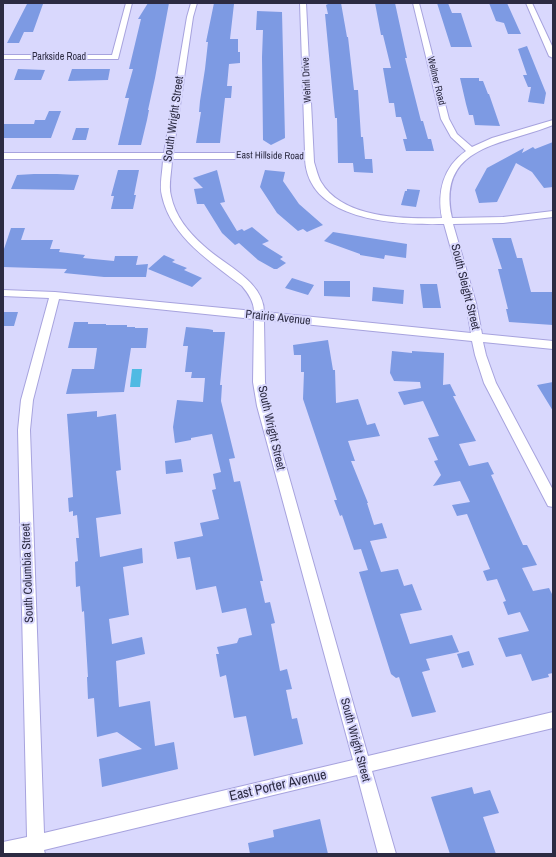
<!DOCTYPE html>
<style>
body{margin:0}
#map{position:relative;width:556px;height:857px;overflow:hidden;background:#d9d8fd;font-family:"Archivo Narrow",sans-serif}
canvas{display:block}
.frame{position:absolute;inset:0;border:4px solid #2c2b42;pointer-events:none}
</style>
<div id="map">
<canvas width="556" height="857"></canvas>
<div class="frame"></div>
</div>
<script>
const ctx = document.querySelector('canvas').getContext('2d');
ctx.lineJoin = 'round';
function fillPath(path, color) {
  ctx.fillStyle = color;
  ctx.fill(path, 'evenodd');
}
function stroke(path, color, width, dash) {
  ctx.strokeStyle = color;
  ctx.lineWidth = width;
  ctx.lineCap = dash ? 'butt' : 'round';
  ctx.setLineDash(dash || []);
  ctx.stroke(path);
}
function write(font, color, halo, rows, align = 'center') {
  ctx.font = font + ' "Archivo Narrow",sans-serif';
  ctx.lineWidth = 4;
  ctx.setLineDash([]);
  ctx.textBaseline = 'middle';
  ctx.strokeStyle = halo;
  ctx.fillStyle = color;
  for (const [text, x, y, turn = 0] of rows) {
    ctx.save();
    ctx.translate(x, y);
    ctx.rotate((+turn || 0) * Math.PI / 180);
    ctx.textAlign = isNaN(turn) ? turn : align;
    if (halo) ctx.strokeText(text, 0, 0);
    ctx.fillText(text, 0, 0);
    ctx.restore();
  }
}
fillPath(new Path2D(`
 M132 369H142L140 387H130Z`), '#4fbae3');
fillPath(new Path2D(`
 M148 3H169L155 78 148 110H149L147 120 141 145H118L129 98H125L133 69H129L141 19H138Z
 M214 3 234 4 230 39H238V52H240V63L229 64 227 86H232L231 98H225L220 143H196L201 112H199L200 101 205 69 208 42H206Z
 M330 3H341L347 37H348L354 90H358L361 137H363L365 159H372L373 173 354 172 353 163H338L337 118H335L325 14H328L326 5Z
 M375 3H395L407 58H405L421 121H423L428 139H431L434 151H406L403 139H407L401 117H396L394 103H389L383 68H391L383 35H381Z
 M437 3H448L452 13H461L472 47H451Z
 M489 3H507L521 34H508L504 23 496 21Z
 M27 4H43L33 32H24L19 43H7Z
 M257 11 282 12 285 138 271 145 263 140 262 57 263 30H256Z
 M527 46 546 93 544 104 528 102 531 87H528L523 75H527L518 49Z
 M18 69 45 70 41 80H14Z
 M72 69H110L108 80 68 81Z
 M460 78H479V81H483L488 94H489L500 126 475 125 473 115H469L466 104Z
 M49 111H61L51 138H3V124H34L35 120H45Z
 M76 128H89L86 140H72Z
 M553 142V187L544 188 532 172 516 163 497 202 479 203 475 190 487 168 524 148 522 153 533 147 535 149Z
 M118 170H139L134 195H136L133 209H111L114 196H111Z
 M217 170 225 202 220 203 237 231 242 229 244 231 252 227 269 241 262 244 283 257 280 259 286 263 277 269H274L258 260 239 243 235 245 222 233 204 204H197L194 189 203 188 193 178Z
 M265 170 285 172 283 181 299 204 323 225 307 232 303 229 298 231 277 213 260 187Z
 M34 174H57L79 175 74 190 11 189 17 175Z
 M407 189 420 190 416 207 401 205 405 191H407Z
 M11 228H25L21 240H53L50 249H60L59 252 85 255 83 258 114 261 115 256H138L136 265 148 264 146 277H104L64 273 67 269 3 267V252Z
 M333 232 407 244 406 258 385 255 384 259 360 255V254L324 241Z
 M492 238H511L517 258H522L531 292H553V325L509 322 506 309H508L498 269H502Z
 M164 255 175 260 172 262 187 268 184 270 202 278 192 287 148 269Z
 M292 278 314 285 308 295 285 288Z
 M324 281H350V297L324 296Z
 M420 284H437L441 308H423Z
 M373 287 404 290 403 304 372 301Z
 M3 312H18L14 326H3Z
 M74 322H88V324H106V325H127V327H135V328H148L146 348H131L124 392 66 394 72 369H94L97 348H68Z
 M186 327 208 329 213 330V332H225L220 385H222L221 401 235 458 229 459 234 482 240 481 263 581H260L265 603 270 602 275 623 271 624 280 671 287 669 292 689 286 690 292 719 297 718 303 744 254 756 246 716 234 718 226 675 220 677 216 654H219L217 647 237 643 239 638 252 635 246 608 222 613 216 586 196 590 190 557 177 559 174 542 203 536 200 523 219 519 212 490 216 489 213 474 221 472 212 434 191 438V440L175 443 173 427 177 400 203 402 205 378H191L192 372H185L188 346H183Z
 M328 340 333 370H335L336 403 358 399 367 425 375 423 380 436 348 441 355 461H351L368 503H367L374 525 382 523 387 538 370 541 381 572 398 569 404 586 412 584 422 610 400 614 410 644 452 635 459 652 426 659 430 670 422 672 436 712 412 717 399 677 396 678 391 674 359 572 368 570 361 549 354 550 342 515 340 516 334 500H337L303 399 304 372H301V355H294L293 345Z
 M392 351 412 353V351L444 353 443 385 450 384 456 396H453L476 441 459 444 469 466 488 462 494 474 491 475 523 545H527L537 565 522 568 533 591 549 588 553 596V673L548 674 549 677 532 681 521 654 506 657 498 638 529 631 520 612 508 615 503 602 506 601 497 579 487 581 483 571 490 569 467 514 457 516 452 505 470 502 460 481 433 486 441 475 434 461 438 460 428 438 439 436 423 401 404 405 398 392 421 388 420 382 394 381 390 373Z
 M553 382V411L537 385Z
 M97 411V417L116 414 121 470 116 471 121 514 96 518 100 557 142 548 143 563 123 567 129 615 109 619 112 644 142 637 145 654 116 661 119 707 150 701 155 746 174 742 178 769 102 787 99 759 142 749 117 732 97 737 94 698 88 699 87 677H88L84 611 82 612 80 586 76 587 75 562 78 561 76 538H79L77 515 73 516V511L69 512 68 498 73 497 67 414Z
 M181 459 183 472 166 474 165 461Z
 M469 651 474 665 462 668 457 654Z
 M472 787 474 794 490 790 499 813 483 817 496 854H450L431 797Z
 M320 819 328 854H250L248 843 274 837 273 830Z`), '#7d9ae3');
const street = new Path2D(`
 M126 3H132L118 59H3V55H112Z
 M191 3H197L193 17 173 153H305L300 3H306L314 162C316 168 318 177 321 182 343 219 405 219 442 218 437 192 443 167 466 151L451 137 441 119 413 3H419L449 119 457 134 472 147 492 138 553 120V125C504 145 436 145 452 218L503 217 553 211V217L503 223 453 224 476 303 482 334 553 341V349L483 342 486 355 496 383 553 490V507L548 506 484 383 475 355 472 341 264 320 265 382 269 406 368 756 553 712V728L372 771 396 854H378L357 775 44 850 45 854H3V842L27 837 18 430 21 400 49 298 3 296V290L55 292 254 311C254 302 248 293 242 286 211 262 171 237 162 196 159 185 163 170 163 159H3V153H164L187 17ZM172 159H305C308 222 398 225 444 224L466 303 471 333 264 312C264 281 224 265 204 246 189 233 175 216 171 196 168 185 172 170 172 159ZM59 299 254 319 253 382 257 406 353 760 44 833 30 430 33 400Z
 M526 3H532L553 48V58L549 56Z`);
stroke(street, '#a7a3de', 2);
fillPath(street, '#fff');
write('10px', '#2c2b42', '#d9d8fd', [
 ["Parkside Road",59,57],
 ["Wehrli Drive",307,80,-93],
 ["Wellner Road",436,81,76],
 ["East Hillside Road",270,156,1]
]);
write('12px', '#2c2b42', '#d9d8fd', [
 ["South Wright Street",174,119,-82],
 ["South Sleight Street",465,287,76],
 ["Prairie Avenue",278,318,6],
 ["South Wright Street",271,428,77],
 ["South Columbia Street",28,573,-92],
 ["South Wright Street",355,740,75]
]);
write('14px', '#2c2b42', '#d9d8fd', [
 ["East Porter Avenue",278,786,-13]
]);
</script>
